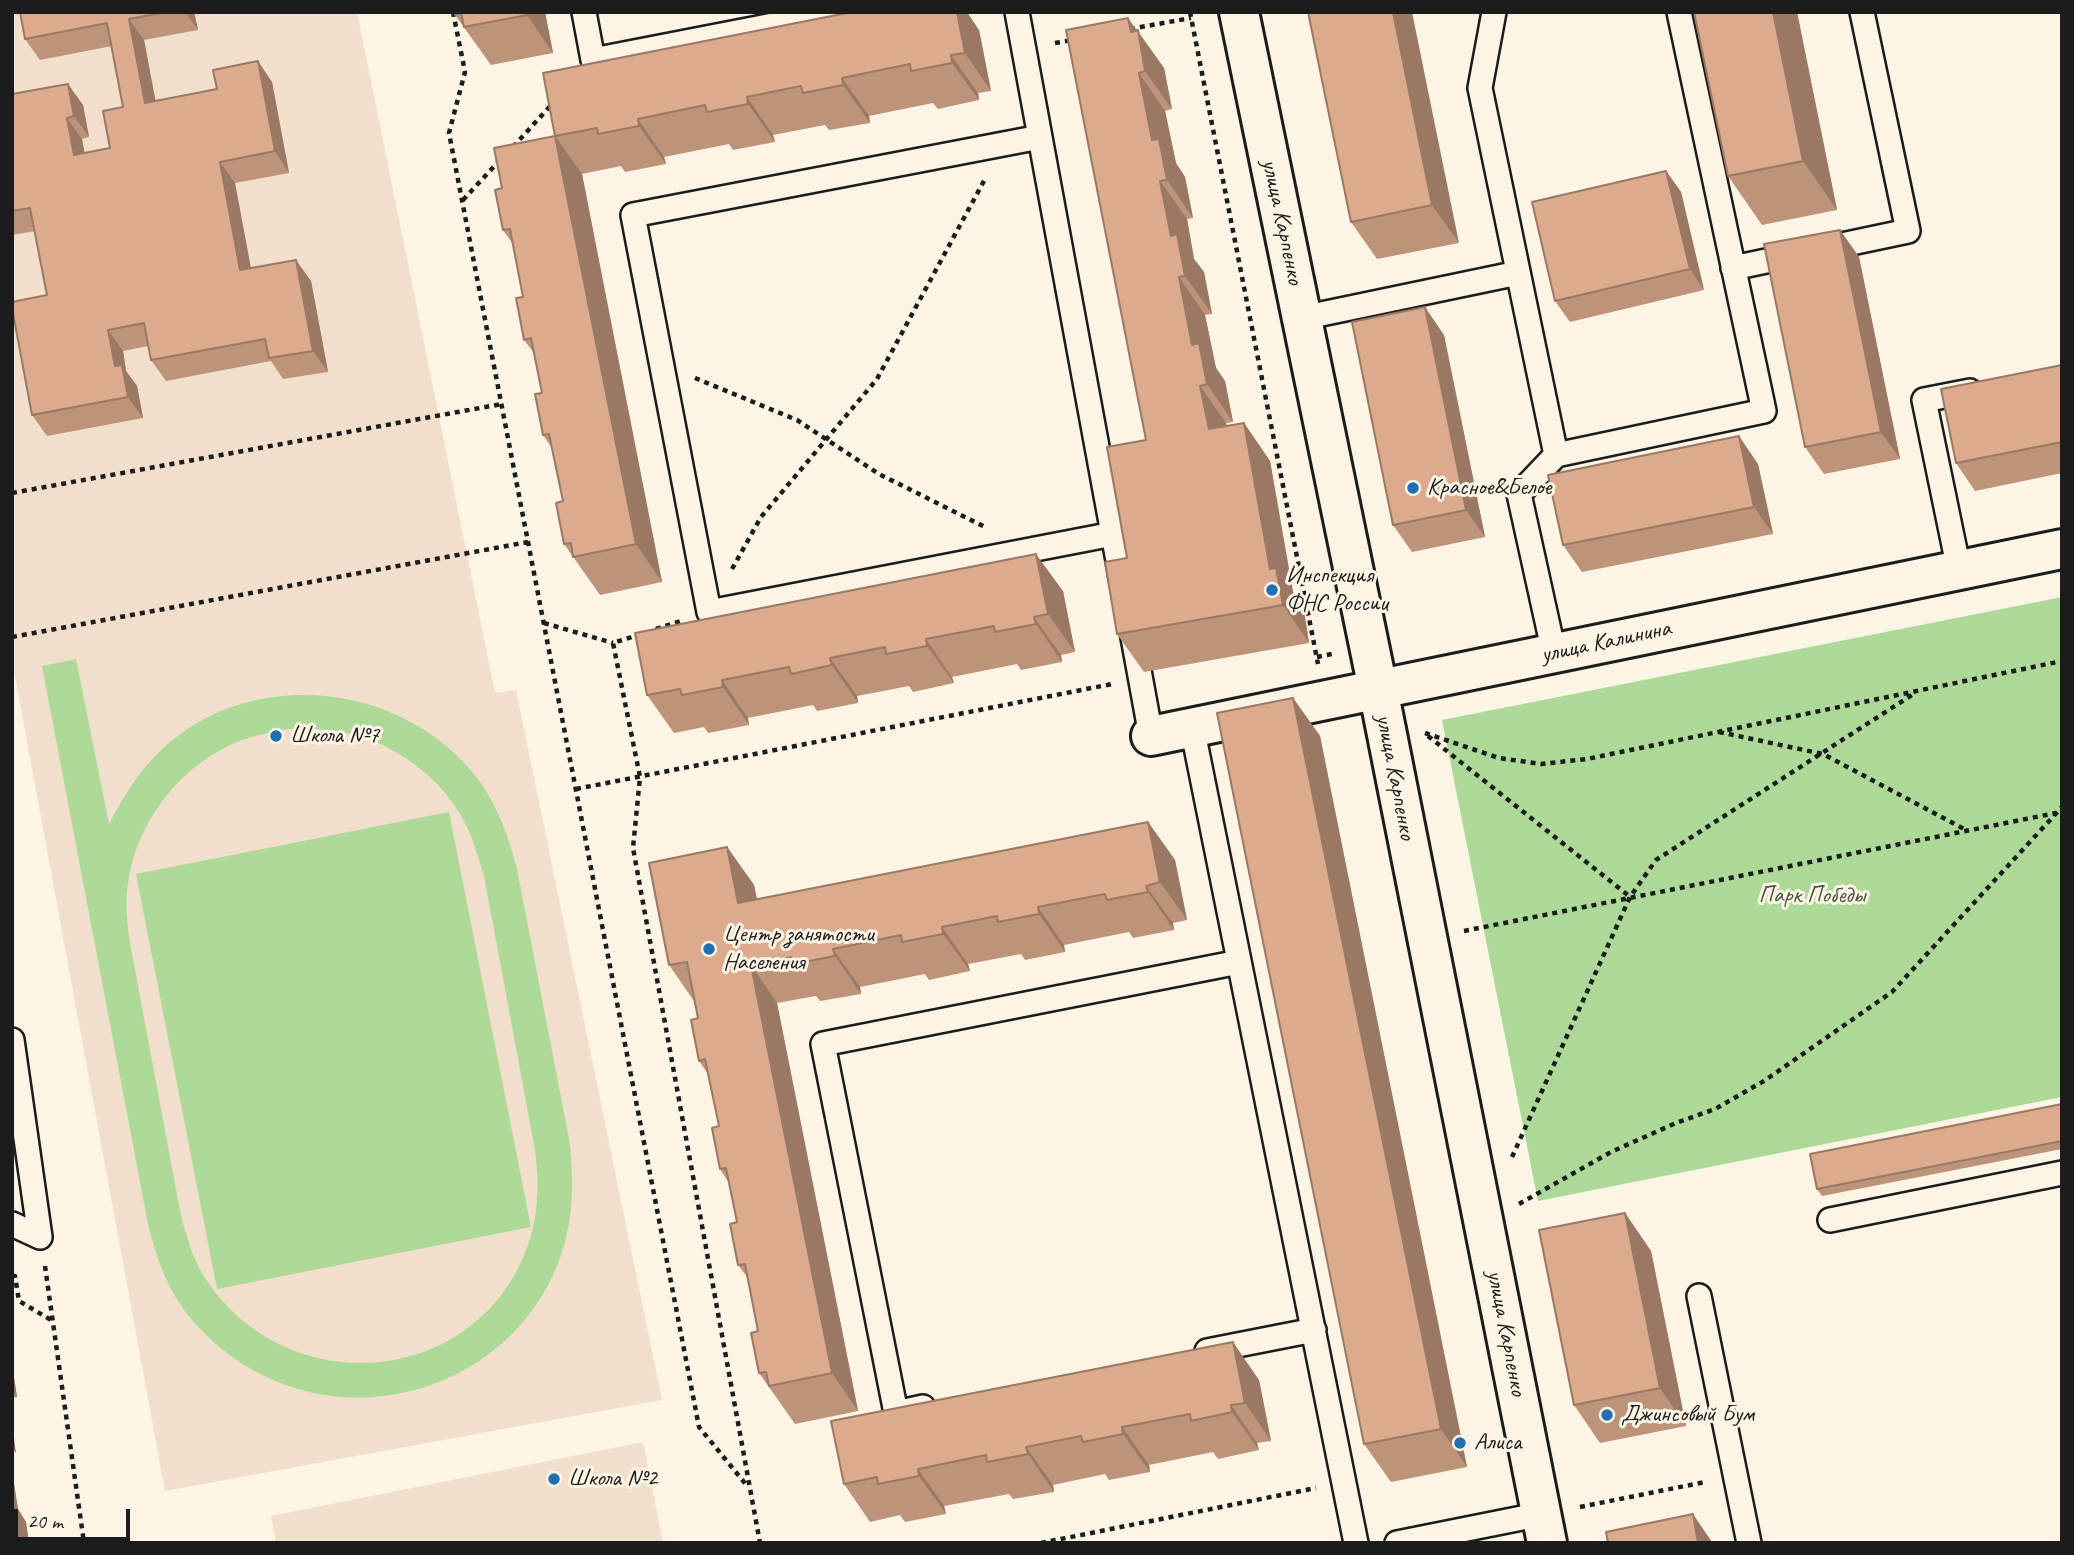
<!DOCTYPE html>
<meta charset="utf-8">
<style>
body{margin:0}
#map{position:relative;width:2074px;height:1555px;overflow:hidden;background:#fcf5e5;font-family:Caveat,sans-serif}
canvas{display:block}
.frame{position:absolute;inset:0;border:14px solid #1c1c1c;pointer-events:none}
.scale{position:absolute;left:14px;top:1509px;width:116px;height:32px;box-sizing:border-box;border:4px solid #1c1c1c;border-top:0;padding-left:9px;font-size:21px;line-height:24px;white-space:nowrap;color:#1c1c1c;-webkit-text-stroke:5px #fcf5e5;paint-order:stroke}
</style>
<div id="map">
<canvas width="2074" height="1555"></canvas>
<div class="frame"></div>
<div class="scale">20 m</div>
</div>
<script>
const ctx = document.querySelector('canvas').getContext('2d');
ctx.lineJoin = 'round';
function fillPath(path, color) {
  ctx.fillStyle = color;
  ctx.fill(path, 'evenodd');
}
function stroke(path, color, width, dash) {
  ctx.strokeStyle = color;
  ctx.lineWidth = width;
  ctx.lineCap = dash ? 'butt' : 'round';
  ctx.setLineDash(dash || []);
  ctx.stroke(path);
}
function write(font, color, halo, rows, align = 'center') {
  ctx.font = font + ' Caveat,sans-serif';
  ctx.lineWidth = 6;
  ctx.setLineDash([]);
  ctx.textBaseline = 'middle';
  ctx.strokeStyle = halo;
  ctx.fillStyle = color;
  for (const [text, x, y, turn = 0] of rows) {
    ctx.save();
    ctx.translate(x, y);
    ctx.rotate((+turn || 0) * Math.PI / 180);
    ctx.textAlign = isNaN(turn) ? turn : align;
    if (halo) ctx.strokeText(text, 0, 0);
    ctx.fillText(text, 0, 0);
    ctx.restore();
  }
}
fillPath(new Path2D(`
 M12 12H357L495 693 516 690 662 1400 165 1491 12 660Z
 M643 1442 663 1543H276L271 1516Z`), '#f2dfcb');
fillPath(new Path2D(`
 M2062 597V1097L1538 1201 1442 720Z
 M76 659 109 824C122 799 136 776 156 755 242 666 397 679 473 773 496 801 508 834 517 869L570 1144C573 1180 574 1214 563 1249 524 1375 378 1433 262 1375 225 1356 191 1326 171 1289 160 1268 154 1247 148 1224L42 666ZM288 729C307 729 328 728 347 733 394 743 441 777 464 821 473 838 478 857 484 876L535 1150C539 1180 539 1209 530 1239 483 1388 285 1406 203 1275 192 1257 187 1236 181 1216L130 943C127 923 125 903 128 883 136 824 177 770 230 745 249 736 268 733 288 729Z
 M449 812 531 1227 217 1289 136 874Z`), '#acd997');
const service = new Path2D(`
 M584 12 593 60 840 12
 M1017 12 1123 588
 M1494 12 1480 88 1556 455 1519 494 1554 653
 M1040 137 633 215 709 612 1113 534
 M1733 268 1908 231 1862 12
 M1302 318 1518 273
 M1556 455 1764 411 1679 12
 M1959 570 1924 400 1970 391
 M1132 632 1151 736
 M1192 727 1356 1543
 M12 1040 40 1237
 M1830 1220 2062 1173
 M12 1224 40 1237
 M1699 1296 1749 1543
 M1207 1351 1314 1330
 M923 1407 896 1413 823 1044 1239 962
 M1397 1543 1542 1514`);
const minor = new Path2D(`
 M1239 12 1378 689 1547 1543
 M1151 736 2062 549`);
stroke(service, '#1c1c1c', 28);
stroke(minor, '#1c1c1c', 44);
stroke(new Path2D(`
 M453 12 465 72 449 133 699 1427 748 1487
 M1190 12 1318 664
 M1130 29 1191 18
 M1055 43 1073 40
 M513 147 552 104
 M463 200 499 161
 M695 378 797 420 879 474 985 527
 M12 493 502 404
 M732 569 761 517 877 379 985 179
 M544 623 613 643
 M656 629 681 621
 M641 634 613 643 640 777 633 848 760 1543
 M12 637 528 542
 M1317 657 1332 654
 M1719 732 1823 754 1966 830
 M1425 733 1499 758 1541 764 1587 759 2062 661
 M1428 736 1629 896
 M576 789 1112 684
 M1464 931 2056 813
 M1512 1157 1630 897 1656 860 1915 693
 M1519 1204 1611 1152 1676 1123 1715 1109 1764 1081 1892 992 2062 807
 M45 1266 84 1543
 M12 1276H15L19 1301 51 1320
 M1580 1507 1705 1482
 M1041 1543 1316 1488`), '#1c1c1c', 4.5, [5, 5]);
stroke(service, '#fcf5e5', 23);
stroke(minor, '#fcf5e5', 38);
fillPath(new Path2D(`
 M20 12H194L198 30 144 40 155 101 272 82 289 173 235 183 251 268 311 281 328 372 283 379 271 361 166 381 151 360 148 346 123 351 126 371 137 386 143 418 47 436 32 415 47 295 35 231 12 235V94L83 105 89 137 82 139 84 153 110 148 123 107 112 46 40 60 25 39Z
 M454 12H545L553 53 491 65 455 15Z
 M1308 12 1459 243 1377 259 1351 222Z
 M1694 12H1797L1837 210 1762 225 1728 176Z
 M979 30 991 91 978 93 979 100 938 109 933 103 869 116 870 123 829 130 825 125 773 135 775 142 733 150 729 144 664 157 666 164 625 172 621 166 582 174 662 582 600 595 564 544 563 501 552 448 543 435 542 393 534 353 524 340 523 297 513 244 503 230 502 188 555 136Z
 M1137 30 1164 68 1172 109 1165 111 1176 163 1185 177 1193 218 1187 219 1194 259 1204 272 1212 314 1205 315 1216 368 1225 381 1233 422 1226 423 1227 426 1244 423 1270 461 1293 592 1303 605 1309 643 1144 672 1117 634 1127 558 1146 440Z
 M1666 171 1681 192 1704 290 1570 322 1555 301Z
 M1840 230 1859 257 1900 459 1824 474 1805 447Z
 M1444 335 1485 537 1412 552 1393 525Z
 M2062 365V473L1975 491 1956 463Z
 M1758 464 1773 534 1582 572 1563 545Z
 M1063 591 1075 652 1061 655 1062 662 1021 670 1017 664 952 677 954 683 913 692 909 686 857 696 858 703 817 711 813 705 748 718 749 725 708 733 704 727 674 733 647 695Z
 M1293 698 1320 736 1467 1467 1391 1482 1364 1444Z
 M1148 822 1175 860 1187 920 1173 923 1174 930 1133 938 1129 932 1064 945 1065 952 1025 960 1021 954 968 964 970 971 929 980 925 974 860 987 861 994 820 1001 816 996 777 1003 858 1411 795 1424 759 1373 758 1331 748 1278 738 1265 737 1222 729 1183 720 1169 719 1126 708 1074 699 1061 698 1018 694 1001 669 965 727 847 754 885 757 899Z
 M2062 1104V1149L1822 1196 1817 1189Z
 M1625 1213 1651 1251 1686 1426 1600 1443 1574 1405Z
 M12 1364 17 1397 12 1398Z
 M1259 1380 1271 1441 1257 1443 1259 1450 1218 1459 1213 1452 1149 1465 1150 1472 1109 1480 1105 1474 1053 1485 1054 1492 1013 1499 1009 1494 944 1506 946 1514 905 1522 900 1515 870 1522 844 1484Z
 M12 1471 18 1509 26 1522 29 1543H12Z`), '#bd937a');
fillPath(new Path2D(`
 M185 12H194L198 30Z
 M526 12H545L553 53 527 15Z
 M957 12H967L979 30 991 91 965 53Z
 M1393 12H1412L1459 243 1432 205Z
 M1773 12H1797L1837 210 1803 161Z
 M1128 18 1164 68 1172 109 1145 71 1131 32Z
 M129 19 144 40 160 124 145 103Z
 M951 55 978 93 979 100 952 63Z
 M258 61 272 82 289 173 275 151Z
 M1139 73 1165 111 1176 163 1185 177 1193 218 1167 180 1152 140Z
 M842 78 869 116 870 123 843 85Z
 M68 84 83 105 89 137 74 116Z
 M747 97 773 135 775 142 748 104Z
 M67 118 82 139 89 176 74 155Z
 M638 119 664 157 666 164 639 126Z
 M555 136 582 174 662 582 636 544Z
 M220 162 235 183 255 291 240 270Z
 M1666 171 1681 192 1704 290 1690 269Z
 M1160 181 1187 219 1194 259 1204 272 1212 314 1185 276 1171 236Z
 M1840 230 1859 257 1900 459 1881 432Z
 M296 260 311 281 328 372 313 351Z
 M1179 277 1205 315 1216 368 1225 381 1233 422 1207 384 1192 345Z
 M1425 307 1444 335 1485 537 1466 510Z
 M108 330 123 351 126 371 137 386 143 418 128 397 115 366Z
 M1200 386 1226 423 1235 467 1209 429Z
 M1244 423 1270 461 1293 592 1303 605 1309 643 1283 605 1270 569Z
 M1739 436 1758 464 1773 534 1754 507Z
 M1036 554 1063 591 1075 652 1048 614Z
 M1034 617 1061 655 1062 662 1036 624Z
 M926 639 952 677 954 683 927 646Z
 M830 658 857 696 858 703 832 665Z
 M722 680 748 718 749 725 723 687Z
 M1293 698 1320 736 1467 1467 1441 1429Z
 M1148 822 1175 860 1187 920 1160 882Z
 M727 847 754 885 765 941 738 903Z
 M1146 886 1173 923 1174 930 1148 892Z
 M1038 907 1064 945 1065 952 1039 914Z
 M942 927 968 964 970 971 943 934Z
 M833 949 860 987 861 994 835 956Z
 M751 965 777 1003 858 1411 832 1373Z
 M1625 1213 1651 1251 1686 1426 1660 1388Z
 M1233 1342 1259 1380 1271 1441 1245 1403Z
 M12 1364 17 1397 12 1391Z
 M1231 1405 1257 1443 1259 1450 1232 1412Z
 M12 1422 16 1453 12 1448Z
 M1122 1427 1149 1465 1150 1472 1123 1434Z
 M1026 1447 1053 1485 1054 1492 1028 1454Z
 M918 1469 944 1506 946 1514 919 1476Z
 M12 1471 18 1509 26 1522 29 1543H18L12 1535Z
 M1693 1514 1712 1542V1543H1698Z`), '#9a7863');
const building = new Path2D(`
 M20 12H166L129 19 145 103 217 89 213 70 258 61 275 151 220 162 240 270 296 260 313 351 269 358 265 339 151 360 144 323 108 330 115 366 122 365 128 397 32 415 12 308V302L47 295 30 208 12 211V94L68 84 74 116 67 118 74 155 110 148 103 111 123 107 107 23 25 39Z
 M454 12H526L527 15 464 27 461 13 455 15Z
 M852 12H957L965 53 951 55 952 63 911 71 910 64 842 78 843 85 803 93 801 86 747 97 748 104 707 112 705 105 638 119 639 126 598 134 597 128 555 136 543 73Z
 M1308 12H1393L1432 205 1351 222Z
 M1694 12H1773L1803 161 1728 176Z
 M1128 18 1131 32 1138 30 1145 71 1139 73 1152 140 1159 139 1167 180 1160 181 1171 236 1177 234 1185 276 1179 277 1192 345 1199 343 1207 384 1200 386 1209 429 1244 423 1270 569 1276 568 1283 605 1117 634 1105 562 1127 558 1107 447 1146 440 1066 30Z
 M555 136 636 544 573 557 571 543 564 544 556 503 563 501 549 434 543 435 535 394 542 393 531 338 524 340 516 298 523 297 510 229 503 230 495 190 502 188 494 148Z
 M1666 171 1690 269 1555 301 1532 202Z
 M1840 230 1881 432 1805 447 1764 244Z
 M1425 307 1466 510 1393 525 1352 322Z
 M2062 365V442L1956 463 1941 389Z
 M1739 436 1754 507 1563 545 1548 475Z
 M1036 554 1048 614 1034 617 1036 624 995 632 994 626 926 639 927 646 886 654 885 647 830 658 832 665 791 674 789 667 722 680 723 687 682 695 680 689 647 695 635 633Z
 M1293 698 1441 1429 1364 1444 1217 713Z
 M1148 822 1160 882 1146 886 1148 892 1107 900 1105 894 1038 907 1039 914 998 922 997 916 942 927 943 934 902 942 901 935 833 949 835 956 794 964 792 957 751 965 832 1373 769 1386 766 1372 759 1373 751 1333 758 1331 745 1264 738 1265 730 1224 737 1222 726 1168 720 1169 712 1128 719 1126 705 1059 699 1061 691 1020 698 1018 687 962 669 965 649 863 727 847 738 903Z
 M2062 1104V1141L1817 1189 1810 1154Z
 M1625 1213 1660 1388 1574 1405 1539 1230Z
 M1233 1342 1245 1403 1231 1405 1232 1412 1191 1421 1190 1414 1122 1427 1123 1434 1083 1442 1081 1436 1026 1447 1028 1454 987 1462 986 1455 918 1469 919 1476 878 1484 877 1477 844 1484 831 1421Z
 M1693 1514 1698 1543H1608L1606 1532Z`);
fillPath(building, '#dcab8e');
stroke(building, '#9a7863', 2);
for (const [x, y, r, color] of [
 [1413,488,7,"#1f6fb2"],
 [1272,590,7,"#1f6fb2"],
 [276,736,7,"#1f6fb2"],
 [709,949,7,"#1f6fb2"],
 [1607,1415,7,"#1f6fb2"],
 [1460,1443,7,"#1f6fb2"],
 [554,1479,7,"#1f6fb2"]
]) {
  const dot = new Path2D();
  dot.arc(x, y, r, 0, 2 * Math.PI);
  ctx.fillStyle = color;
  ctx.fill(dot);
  stroke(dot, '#fcf5e5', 2.5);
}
write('24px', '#1c1c1c', '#fcf5e5', [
 ["улица Карпенко",1282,222,78],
 ["улица Калинина",1606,642,-12],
 ["улица Карпенко",1395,777,79],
 ["улица Карпенко",1506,1333,79]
]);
write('24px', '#1c1c1c', '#fcf5e5', [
 ["Красное&Белое",1427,488],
 ["Инспекция",1286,576],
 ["ФНС России",1286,604],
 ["Школа №7",290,736],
 ["Центр занятости",723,935],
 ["Населения",723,963],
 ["Джинсовый Бум",1621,1415],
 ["Алиса",1474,1443],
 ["Школа №2",568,1479]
], 'left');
write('24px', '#475541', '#fcf5e5', [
 ["Парк Победы",1812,896]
]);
</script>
